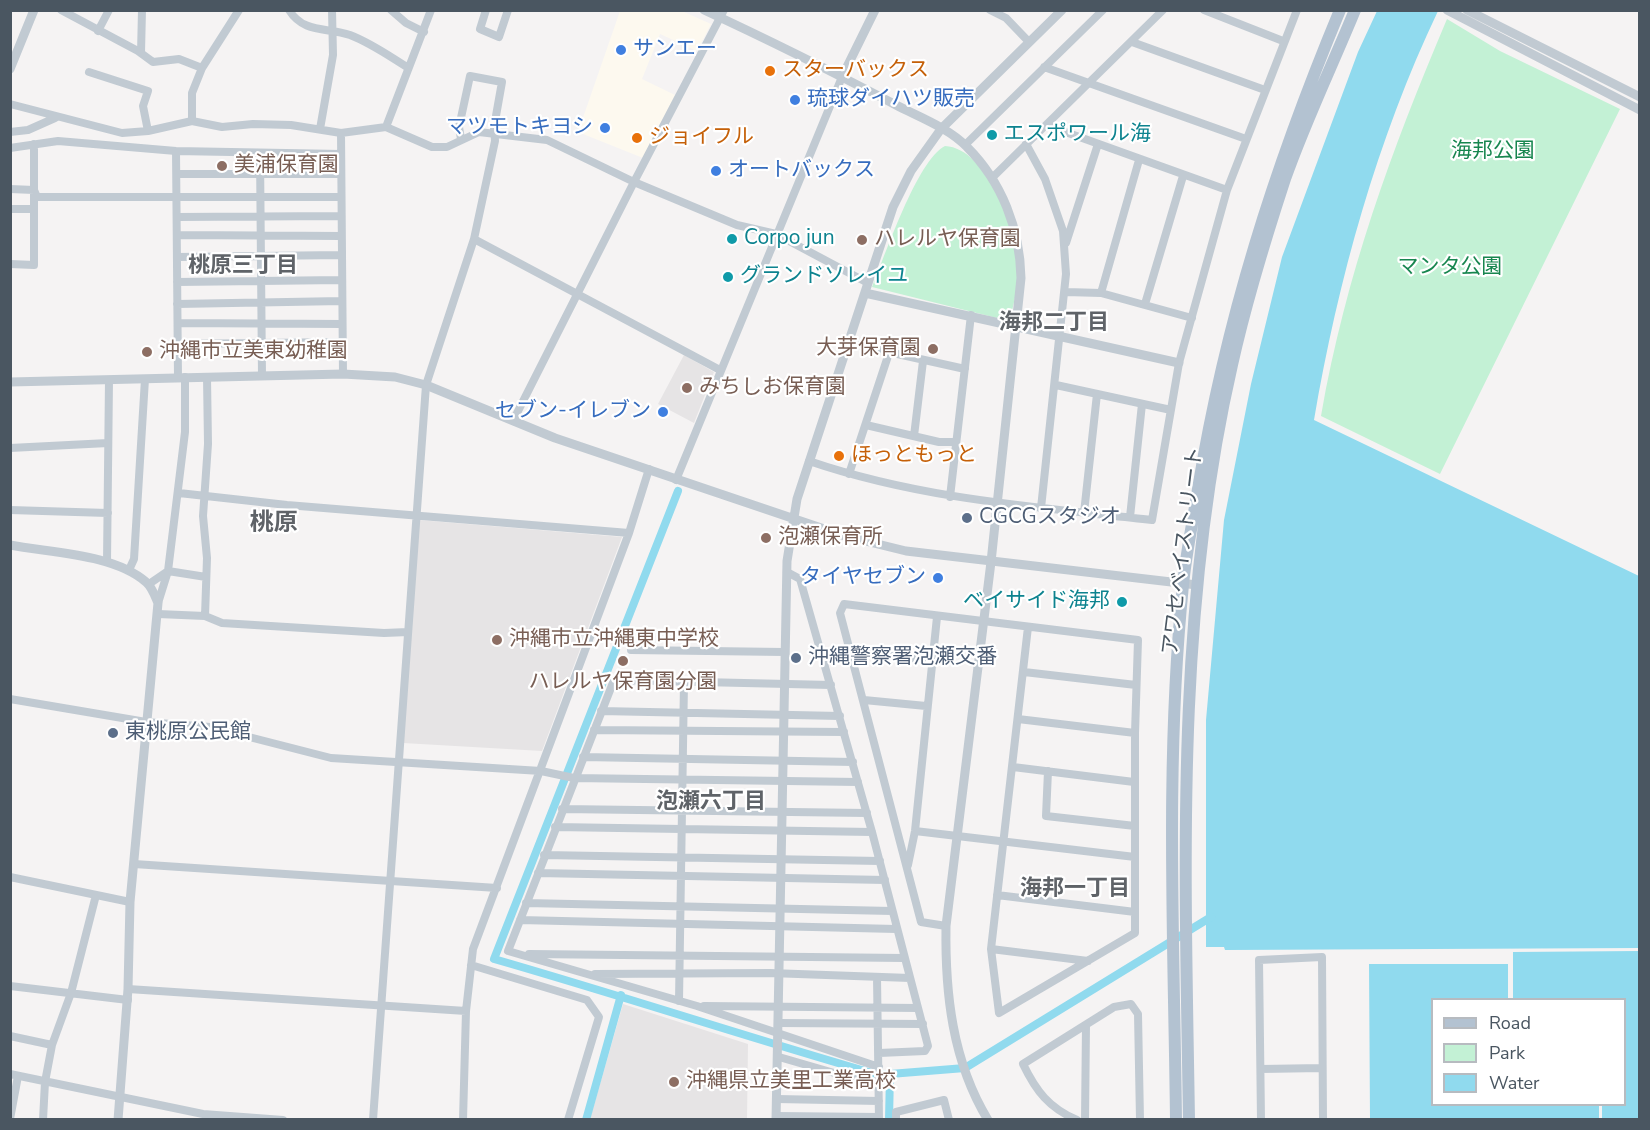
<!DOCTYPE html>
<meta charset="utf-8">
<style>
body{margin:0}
#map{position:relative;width:1650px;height:1130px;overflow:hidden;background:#f5f3f3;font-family:"Nunito Sans",sans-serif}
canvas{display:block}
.frame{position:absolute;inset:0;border:12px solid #4a5661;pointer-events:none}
.legend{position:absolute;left:1431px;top:998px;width:195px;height:108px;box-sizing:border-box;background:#fff;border:2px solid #b7bbc0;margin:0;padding:8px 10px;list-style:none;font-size:18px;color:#4a5661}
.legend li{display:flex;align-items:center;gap:12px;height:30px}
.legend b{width:30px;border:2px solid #b7bbc0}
</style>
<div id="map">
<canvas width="1650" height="1130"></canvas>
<div class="frame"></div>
<ul class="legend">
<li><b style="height:8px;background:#b3c2d1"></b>Road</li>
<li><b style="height:16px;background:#c3f1d5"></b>Park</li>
<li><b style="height:16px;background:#90daee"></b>Water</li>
</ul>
</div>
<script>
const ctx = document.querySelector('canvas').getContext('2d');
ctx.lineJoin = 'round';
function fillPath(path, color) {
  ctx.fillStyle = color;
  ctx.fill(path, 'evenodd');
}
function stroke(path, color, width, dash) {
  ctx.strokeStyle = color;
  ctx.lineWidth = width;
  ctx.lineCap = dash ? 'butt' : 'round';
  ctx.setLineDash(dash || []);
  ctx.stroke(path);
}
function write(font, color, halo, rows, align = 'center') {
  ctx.font = font + ' "Nunito Sans","Noto Sans JP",sans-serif';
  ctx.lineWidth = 4.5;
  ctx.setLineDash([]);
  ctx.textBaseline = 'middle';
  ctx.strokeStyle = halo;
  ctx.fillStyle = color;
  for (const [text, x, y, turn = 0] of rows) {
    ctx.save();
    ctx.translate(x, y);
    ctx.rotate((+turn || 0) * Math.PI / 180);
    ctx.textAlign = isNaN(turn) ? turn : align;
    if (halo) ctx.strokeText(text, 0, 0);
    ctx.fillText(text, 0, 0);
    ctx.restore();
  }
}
fillPath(new Path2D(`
 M620 11H682L711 24 697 51 660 34 642 79 675 95 643 158 578 132Z`), '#fdf9ef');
fillPath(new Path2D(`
 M684 355 714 372 694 423 658 404Z
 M419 520 622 537 542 751 403 743Z
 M623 1004 748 1044 747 1119H590Z`), '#e6e4e5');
fillPath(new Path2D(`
 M1447 19 1500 51 1620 109 1440 474 1321 416C1346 274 1391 151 1447 19Z
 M945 146C988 148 1018 234 1018 271 1018 287 1014 305 1009 321L872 287C885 256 917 160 945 146Z`), '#c3f1d5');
fillPath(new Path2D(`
 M1377 11H1438C1377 139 1338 280 1314 420L1639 576V948L1225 950 1224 947H1206V720L1224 520 1251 384 1282 257 1358 52Z
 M1639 951V1119H1602V1105L1624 1104V1000L1513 999V952Z
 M1369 964H1508V999L1432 1000V1104L1599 1105V1119H1370Z`), '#90daee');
stroke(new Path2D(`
 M678 491 494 959C623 996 750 1038 879 1075L890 1074 965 1068 1211 917
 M586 1120 621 995
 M889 1120 890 1074`), '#90daee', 8);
stroke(new Path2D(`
 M61 10 138 51 153 62 179 59 202 68
 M289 10C304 34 327 27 350 35 371 43 389 56 407 67
 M391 10 406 23 424 32
 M486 10 480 29 499 37 508 10
 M990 10 1006 18 1029 42
 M1204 10 1283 41
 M98 31 109 10
 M1132 42 1265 90
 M141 53 142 10
 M1044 67 1246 139
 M89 72 148 91 143 106 148 131
 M10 104 122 133 148 131 192 121 222 127 253 124 291 125 341 133 386 127 432 147H447L479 132 547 140 634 182 737 225 776 234 868 283
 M192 121V93L202 68 239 10
 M1046 125 1227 190
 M386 127 431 10
 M320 129 333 55 332 10
 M10 132 28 130 55 118
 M341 133 343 374
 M1026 144 1045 179 1063 231 1066 274 1041 508
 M965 145 1103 10
 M10 148 58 141 176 151 341 154
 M176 151 178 378
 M260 153 262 376
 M177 174H341
 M993 177 1163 10
 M10 189 34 190 37 197H340
 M10 209H34
 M177 217 340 216
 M177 235 341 236
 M474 239 720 370
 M1066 243 1098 144
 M177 257 341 255
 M10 264 34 265V144
 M177 282 341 280
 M1066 292 1101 293 1192 318
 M1101 293 1139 160
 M177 304 342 301
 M1145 304 1183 176
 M178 323 342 324
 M848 343 965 369
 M178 344 343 342
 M1056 385 1171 410
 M513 421 634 182 724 10
 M866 425 939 442H956
 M914 436 923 361
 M10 448 108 443
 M809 461C920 499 1036 507 1152 520L1179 363 1227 190 1297 10
 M849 474 889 353
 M676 480 842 77
 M179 493 287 505 629 533
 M950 497 971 315
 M10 510 108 513
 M1084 513 1097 394
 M1130 517 1142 404
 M107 562 109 380
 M129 570 134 559 145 379
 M787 572 800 579 872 832 928 1046 925 1051 879 1053
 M149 584 168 571 185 432V377
 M158 603 168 571 206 577
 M158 614 205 616 222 623 384 633 408 632
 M205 616 207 558 203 516 208 444 207 377
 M631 650 784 652
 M851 652 932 660
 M1024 672 1136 685
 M831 685 614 680 508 951 697 1006 879 1067
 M10 699 146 722 210 727 331 758 541 771 574 778 858 782
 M864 700 926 706
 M601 711 840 716
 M1018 719 1135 733
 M594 730 844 732
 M583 757 853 762
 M1013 767 1134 782
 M1048 771 1046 816 1135 826
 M562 809 867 813
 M555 827 872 832
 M915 831 1135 857
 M544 855 880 861
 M134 864 497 888
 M908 865 915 831 937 617
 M538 873 885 880
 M10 877 130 902
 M997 895 1135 912
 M526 903 892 911
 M520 920 896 929
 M946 926 921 922 840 613 844 604 1138 640 1135 733V933L999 1013 991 949 1028 627
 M991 949 1088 961
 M529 954 904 958
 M471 965 587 1000 599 1017 568 1120
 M595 974 770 973 910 978
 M877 977 879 1120
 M10 986 128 1000
 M128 989 466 1011
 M679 1001 684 682
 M704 1006 918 1008
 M779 1023 923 1024
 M10 1036 52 1045
 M779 1057 879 1086
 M1261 1069 1322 1068
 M10 1074 203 1114 283 1120
 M777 1099 879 1101
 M776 1116 879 1117
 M10 1119 18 1076
 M43 1120 45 1082 52 1045 71 993 96 895
 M373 1120 426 385 474 239 495 141 494 127 502 82 470 76 459 127 461 139
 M463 1120 466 1011 473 949 629 533 649 469
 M896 1120V1112L944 1100 949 1120
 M1077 1120C1049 1108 1036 1091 1023 1064L1114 1007 1131 1004 1138 1014 1140 1120
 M1085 1120 1086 1025
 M1261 1120 1259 960 1322 957 1323 1120`), '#c1cad2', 8);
stroke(new Path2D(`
 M704 10C769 40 833 72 896 105 919 117 949 128 967 147 1002 182 1020 229 1021 278L991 562 946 926C945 992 952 1061 988 1120
 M1447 10 1640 110
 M1467 10 1640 97
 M10 69 34 10
 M842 77 875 10
 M865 293 1179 363
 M10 382 343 374 395 377 426 385 555 438 845 536 906 551 1197 585
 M10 545C52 553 114 554 146 582 152 587 155 596 158 603L130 902 128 989 118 1120
 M776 1120 787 561 797 499 893 207 911 171 941 129 1062 10`), '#c1cad2', 9);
stroke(new Path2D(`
 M1176 1120C1174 942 1165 762 1183 585 1186 553 1193 521 1198 489 1226 319 1274 169 1340 10
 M1189 1120C1185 867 1175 613 1232 365 1246 302 1265 240 1285 179 1305 122 1332 66 1355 10`), '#b3c2d1', 12);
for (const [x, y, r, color] of [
 [621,50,6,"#3f7fe0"],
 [770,71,6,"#e8710a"],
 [795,100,6,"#3f7fe0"],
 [605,128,6,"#3f7fe0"],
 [992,135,6,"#0f9aa8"],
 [637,138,6,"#e8710a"],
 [222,166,6,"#8d6e63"],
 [716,171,6,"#3f7fe0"],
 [732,239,6,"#0f9aa8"],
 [862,240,6,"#8d6e63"],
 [728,277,6,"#0f9aa8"],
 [933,349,6,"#8d6e63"],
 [147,352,6,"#8d6e63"],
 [687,388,6,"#8d6e63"],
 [663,412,6,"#3f7fe0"],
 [839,456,6,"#e8710a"],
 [967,518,6,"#5c6f8a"],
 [766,538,6,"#8d6e63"],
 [938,578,6,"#3f7fe0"],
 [1122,602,6,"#0f9aa8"],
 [497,640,6,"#8d6e63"],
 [796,658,6,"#5c6f8a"],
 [623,661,6,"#8d6e63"],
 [113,733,6,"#5c6f8a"],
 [674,1082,6,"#8d6e63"]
]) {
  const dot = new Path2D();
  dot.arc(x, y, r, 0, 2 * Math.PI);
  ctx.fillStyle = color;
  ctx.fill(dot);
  stroke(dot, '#fff', 2);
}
write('21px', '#366cbe', '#fff', [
 ["サンエー",633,50],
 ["琉球ダイハツ販売",807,100],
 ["マツモトキヨシ",593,128,"right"],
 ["オートバックス",728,171],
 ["セブン-イレブン",651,412,"right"],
 ["タイヤセブン",926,578,"right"]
], 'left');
write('21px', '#c56008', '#fff', [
 ["スターバックス",782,71],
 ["ジョイフル",649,138],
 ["ほっともっと",851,456]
], 'left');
write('21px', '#0d838f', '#fff', [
 ["エスポワール海",1004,135],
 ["Corpo jun",744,239],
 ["グランドソレイユ",740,277],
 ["ベイサイド海邦",1110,602,"right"]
], 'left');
write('21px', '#17864f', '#fff', [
 ["海邦公園",1493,152],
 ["マンタ公園",1450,268]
]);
write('21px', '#785e54', '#fff', [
 ["美浦保育園",234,166],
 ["ハレルヤ保育園",874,240],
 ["大芽保育園",921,349,"right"],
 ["沖縄市立美東幼稚園",159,352],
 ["みちしお保育園",699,388],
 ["泡瀬保育所",778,538],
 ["沖縄市立沖縄東中学校",509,640],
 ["ハレルヤ保育園分園",623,683,"center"],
 ["沖縄県立美里工業高校",686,1082]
], 'left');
write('21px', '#4e5e75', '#fff', [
 ["CGCGスタジオ",979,518],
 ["沖縄警察署泡瀬交番",808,658],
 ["東桃原公民館",125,733]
], 'left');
write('21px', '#4a5661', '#fff', [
 ["アワセベイストリート",1184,551,-83]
]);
write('bold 22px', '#5f6368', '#fff', [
 ["桃原三丁目",243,267],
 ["海邦二丁目",1054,324],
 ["泡瀬六丁目",711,803],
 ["海邦一丁目",1075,890]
]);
write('bold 24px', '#5f6368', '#fff', [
 ["桃原",274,524]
]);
</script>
